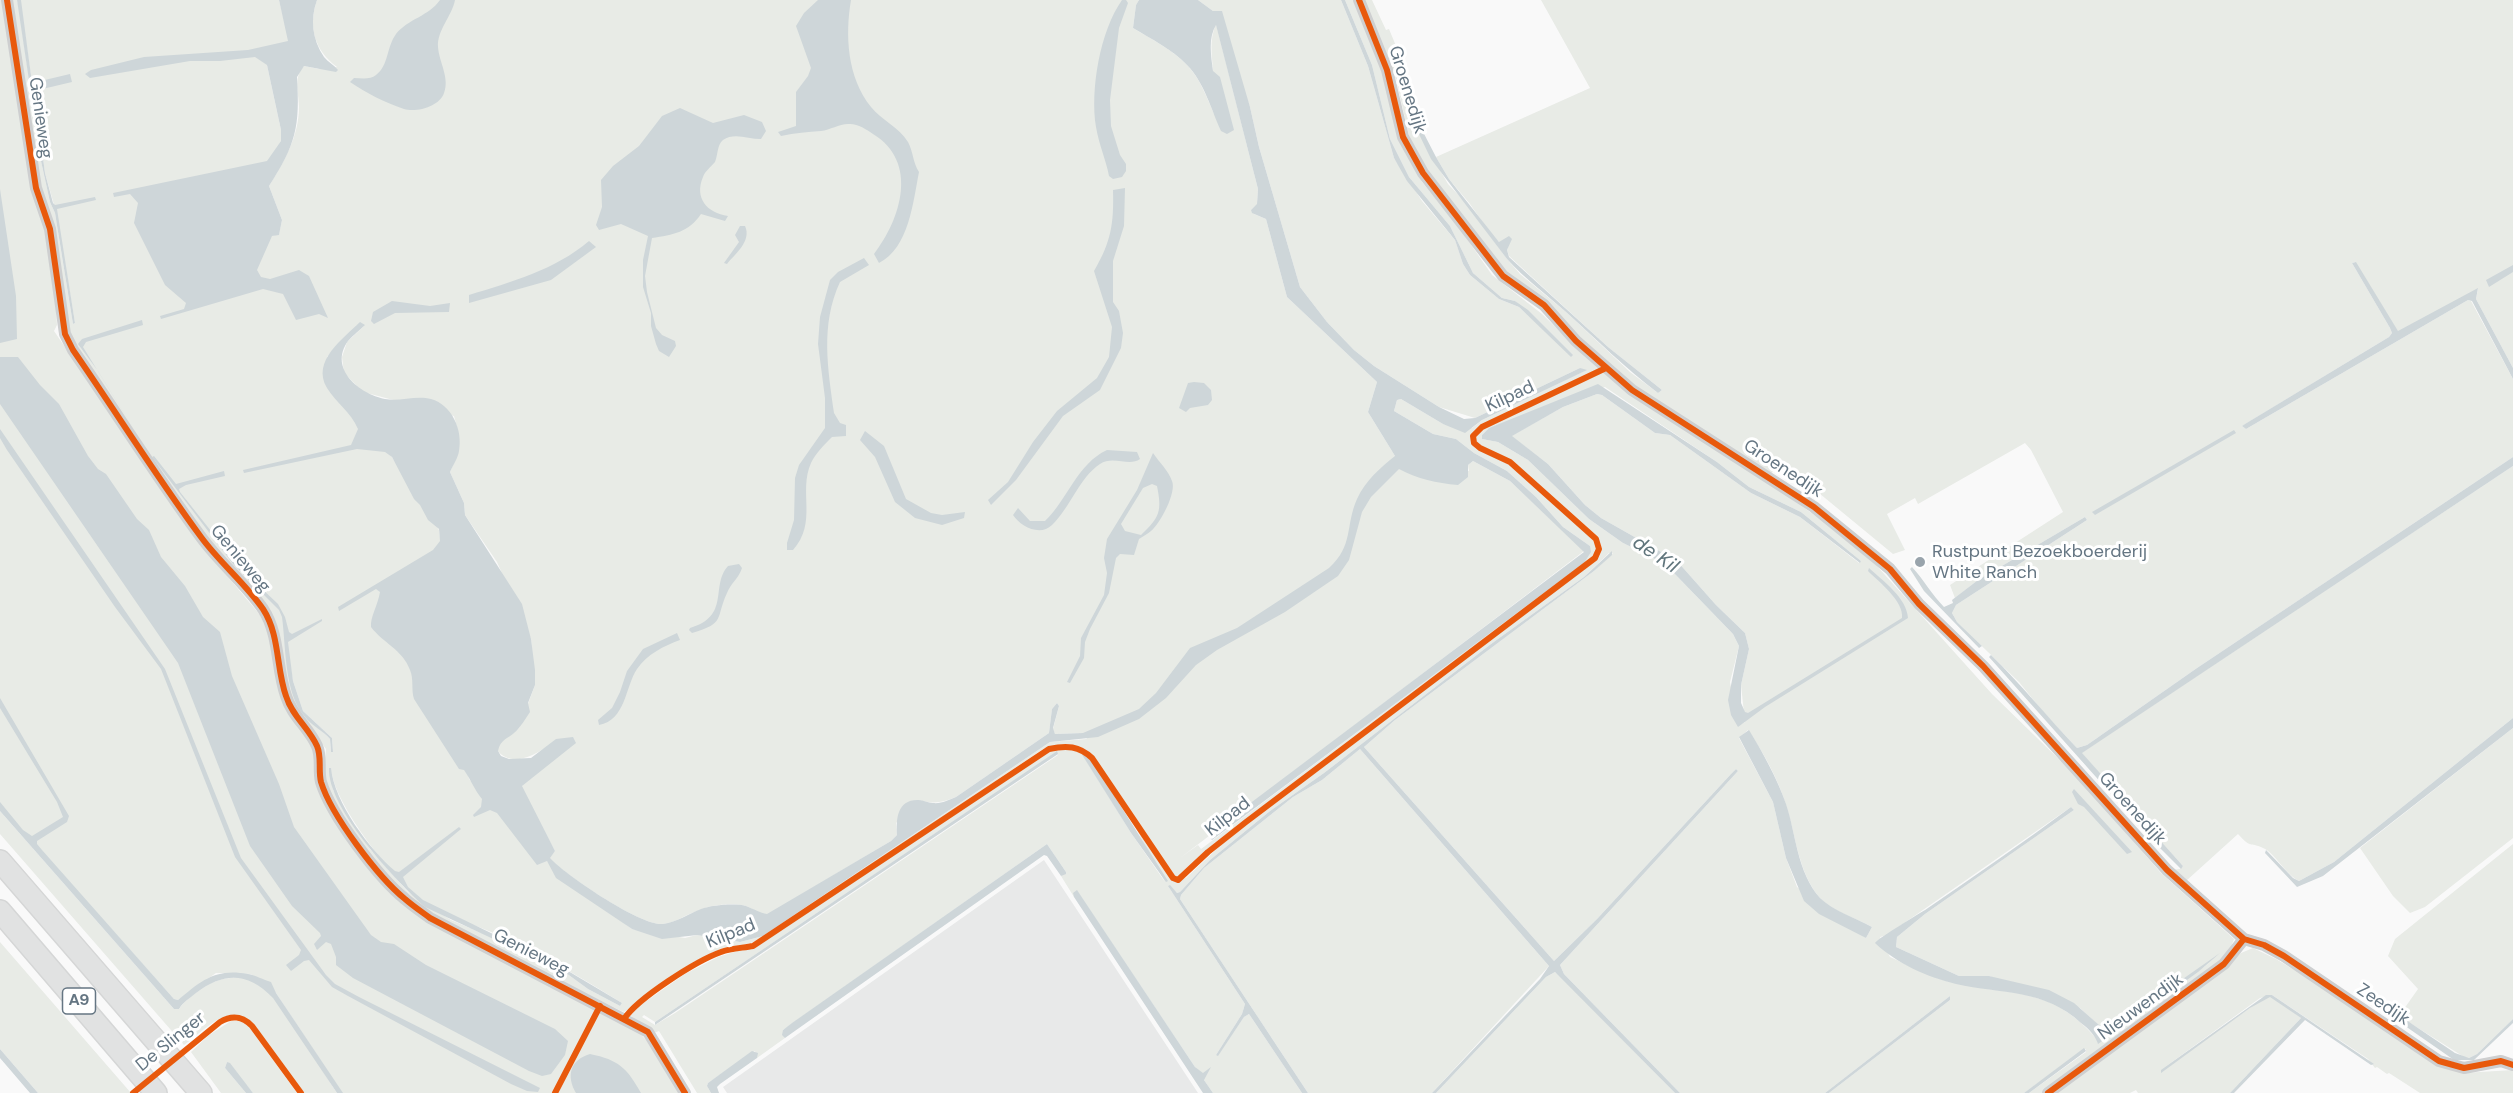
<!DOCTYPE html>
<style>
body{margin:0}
canvas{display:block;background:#f9f9f9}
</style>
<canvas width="2513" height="1093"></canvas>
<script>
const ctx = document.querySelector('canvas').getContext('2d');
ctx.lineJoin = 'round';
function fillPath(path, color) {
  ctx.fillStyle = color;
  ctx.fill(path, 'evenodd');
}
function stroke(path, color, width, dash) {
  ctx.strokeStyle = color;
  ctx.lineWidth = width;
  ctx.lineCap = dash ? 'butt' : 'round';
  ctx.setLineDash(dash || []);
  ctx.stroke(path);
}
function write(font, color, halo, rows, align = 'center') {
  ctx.font = font + ' "DM Sans",sans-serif';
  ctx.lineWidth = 6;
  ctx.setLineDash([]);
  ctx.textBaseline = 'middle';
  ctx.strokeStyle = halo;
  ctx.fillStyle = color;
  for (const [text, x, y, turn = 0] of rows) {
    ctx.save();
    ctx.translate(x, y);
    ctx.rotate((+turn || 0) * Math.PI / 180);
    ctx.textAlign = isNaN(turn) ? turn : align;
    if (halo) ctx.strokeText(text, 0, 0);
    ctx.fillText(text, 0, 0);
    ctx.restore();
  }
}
fillPath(new Path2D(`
 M1044 860 1198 1093H727L723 1087Z`), '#e8e9e9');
fillPath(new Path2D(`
 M0 0H3L54 279 57 325 54 331 196 539 260 615 267 630 282 698 314 748 316 774 386 887 634 1027 646 1040 681 1093H342L276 993 251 974 216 973 178 1000 174 999 0 805Z
 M10 0H17L19 9 41 161 50 202 55 213 73 324 75 323 57 215 45 173 20 0H279L289 41 267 65 281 130V141L262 187 272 236 279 234 282 220 269 186C284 162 299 136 299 107 299 93 293 77 304 66L319 69 337 67C314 50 308 26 317 0H1139L1136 5 1133 28C1151 39 1173 50 1187 65 1200 78 1207 98 1214 114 1213 100 1214 85 1213 71 1212 54 1209 40 1216 24L1258 189 1257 205 1251 210 1254 214 1266 219 1287 297 1377 382 1368 412 1395 456 1469 471 1468 465 1473 461 1510 481 1584 551 1180 858 1198 845 1201 849 1583 563 1590 546 1563 527 1536 497 1507 471 1474 453 1456 439 1433 434 1394 411 1397 400 1401 399 1443 424 1472 428 1482 420 1584 371 1580 368 1475 418 1439 407 1374 366 1354 350 1327 322 1300 287 1259 147 1250 107 1213 11 1198 0H1341L1368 66 1394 158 1422 201 1455 240 1463 264 1470 275 1499 299 1519 307 1535 322 1515 301 1502 298 1473 273 1450 226 1409 177 1390 139 1372 65 1345 0H1355L1383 68 1402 147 1422 182 1458 226 1492 275 1542 314 1578 349 1820 519 1876 565 1992 694 2074 774 2161 873 2234 939 2227 957 2044 1093H2029L2086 1052V1049L2024 1093H1829L1950 1000V996L1825 1093H1680L1564 974 1560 965 1738 771 1736 769 1731 774 1597 919 1554 961 1364 747 1395 720 1594 571 1613 553H1609L1584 577 1491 644 1324 773 1270 811 1210 860 1180 892 1177 893 1168 886 1245 1004 1242 1014 1216 1055H1218L1244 1017 1249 1014 1302 1093H1213L1204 1080 1203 1073H1200L1195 1067 1077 891 1074 897 1061 876 1066 872 1047 844 783 1030 785 1038 757 1058 755 1051 708 1083 707 1086 711 1093H697L659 1031 654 1033 631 1016 632 1011 685 974 718 957 757 945 1052 749C1066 746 1079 749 1090 758L1168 875 1173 881 1186 878 1222 844 1599 557 1602 549 1599 539 1518 466 1478 445 1475 436 1478 431 1475 430 1471 439 1475 448 1506 463 1532 483 1594 540 1597 549 1593 557 1472 651 1215 843 1179 878 1172 875 1091 754C1077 743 1060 743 1043 749L760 939C747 946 734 946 720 950 683 962 655 992 624 1012L617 1009 430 915 407 896 369 855 329 792 324 770 326 749 292 703 274 621 226 563 73 346 41 194ZM364 326 347 342 342 357 344 373 363 392 454 416C461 441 461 448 450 472L464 503 465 515 497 562 531 639 535 685 519 728 500 742 497 750C509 766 530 758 543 749L522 786V791L555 851 549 858C564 874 642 927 663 924 675 923 685 915 697 911 709 905 733 902 746 906 753 909 759 913 767 915L891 841 897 835 896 823 918 800C933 804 942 803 956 797L1049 733 1052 709 1057 703 1059 706 1053 729 1055 734 1083 733 1087 739 1050 742 763 936 740 942 697 935 685 938 632 929 610 913 547 861 469 779 439 530 386 448 329 379 327 357 338 344ZM1605 387 1717 462 1749 487 1801 512 1861 561 1859 563 1800 517 1751 493 1670 435 1655 433 1602 395 1597 394 1563 407 1511 436 1548 464 1585 505 1601 518 1677 561 1716 605 1745 633 1749 649 1741 685 1745 722 1738 726 1730 682 1739 646 1733 634 1672 571 1652 557 1623 543 1589 519 1528 460 1498 442 1482 439V435L1489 428ZM284 629 293 681 303 711 332 738 333 752H331L330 739C322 730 312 725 305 717 290 699 286 652 284 629ZM1748 730C1764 753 1778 779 1786 805 1796 836 1798 871 1819 897 1831 911 1856 918 1872 927L1866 938 1797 887 1786 858 1773 802 1739 738ZM1056 752 1058 755 675 1013 655 1025 642 1017 644 1015 655 1022ZM1083 755 1090 759 1134 825 1165 882 1131 833ZM331 768C334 806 393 878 423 901 445 917 474 924 498 935 541 954 582 978 622 1003L620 1006 588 989 566 973 515 947 451 920 408 892 370 849 351 821 333 790ZM2071 807 2074 810 1925 914 1897 937 1896 947 1959 976H1989L2080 1008 2106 1032 2212 961 2098 1043 2096 1038C2052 988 2018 996 1959 984 1935 980 1912 967 1890 957L1880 937 1887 935Z
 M1363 0H1372L1386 30 1389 29 1406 70H1402L1417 130 1448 184 1466 203 1507 259 1520 274 1566 312 1630 372 1658 393 1662 390 1608 347 1509 256 1507 250 1509 244 1499 242 1488 230 1470 204 1449 179 1436 157 1590 88 1541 0H2513V368L2476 299 2478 289 2398 332 2355 262 2352 263 2390 328 2392 333 2389 337 2242 426 2246 429 2468 300 2471 301 2513 379V457L2197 668 2087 745 2077 748 2044 713 2019 682 1957 622 1952 613 1956 605 2087 520 2085 517 1978 580 1955 598 1950 585 2063 512 2031 450 2025 443 1918 504 1915 498 1887 514 1905 550 1893 554 1808 484 1775 467 1771 475 1629 382 1503 272 1433 181 1410 140 1396 79Z
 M2513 466V718L2334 862 2299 881C2285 874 2275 853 2263 848 2248 841 2253 850 2238 834L2186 881 2170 870 2180 869 2183 866 2081 753Z
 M2513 728V838L2425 907 2410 913 2393 896 2360 848Z
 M1360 749 1549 966 1432 1093H1308L1180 899 1181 895 1204 868 1293 797 1322 780Z
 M0 811 174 1009H179C185 1000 194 994 203 988 219 976 246 973 263 987 290 1011 316 1062 337 1093H304L256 1027C230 999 208 1028 184 1045L0 834Z
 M2513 844V1019L2477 1054 2469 1058 2464 1057 2399 1016 2418 989 2388 956 2395 939Z
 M0 942 131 1093H38L0 1049Z
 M2253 948 2276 959 2463 1073 2513 1070V1093H2420L2389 1073 2387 1074 2377 1067 2375 1068 2368 1059 2272 995 2260 998 2161 1070 2260 1001 2271 996 2301 1018 2230 1093H2138L2136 1090 2130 1093H2054L2241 953Z
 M1555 972 1563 979 1675 1093H1436L1546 977Z
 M231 1021H241L249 1027 297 1093H253L227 1062 225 1068 246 1093H221L191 1052 209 1035Z`), '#e8ebe6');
fillPath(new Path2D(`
 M17 0H21L32 83 70 74 72 82 34 91 45 173 53 203 55 205 95 197 96 200 57 209 75 323 73 324 55 213 50 202 41 161Z
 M279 0H317C310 19 312 39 324 57 328 62 334 65 338 70L336 72 304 66 297 77C300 127 296 144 269 186L282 220 279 235 272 236 257 270 261 277 270 279 299 270 309 276 328 318 319 314 296 320 283 294 263 289 161 319 160 316 184 309 186 303 165 285 134 223 138 203 130 194 114 197 113 193 267 161 281 141V130L267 65 255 57 220 61H190L90 78 85 74 91 70 144 57 248 50 288 41Z
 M440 0H455C452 16 437 30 438 47 439 62 450 78 444 93 440 106 417 113 404 109 386 103 366 93 350 82L354 78C361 78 370 80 376 75 389 65 386 48 396 34 408 19 429 16 440 0Z
 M818 0H851C845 35 847 77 871 107 881 120 899 127 908 142 913 151 913 163 919 172 913 202 909 248 879 263L874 254C901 219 919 162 873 134 866 129 857 123 848 124 839 124 830 130 821 131 808 132 795 133 781 136L778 132 796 126V92L808 76 811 68 796 26 804 13Z
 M1122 0H1126L1128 3 1119 28 1110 100 1111 126 1120 155 1126 164V171L1122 177 1113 179 1109 176C1106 160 1099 145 1096 127 1090 90 1100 31 1122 0Z
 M1139 0H1198L1213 11H1222L1250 107 1259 147 1300 287 1327 322 1354 350 1374 366 1439 407 1464 419 1475 418 1580 368 1587 370 1482 420 1465 433 1443 424 1401 399 1397 400 1394 411 1433 434 1456 439 1474 453 1507 471 1536 497 1563 527 1590 546 1591 552 1584 563 1212 840 1208 835 1584 552 1510 481 1473 461 1468 465V477L1458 485C1436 483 1418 479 1399 469L1371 497 1362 512 1349 560 1338 576 1285 612 1217 650 1196 665 1166 698 1139 719 1098 737 1050 742 763 936 740 942 697 935 662 939 632 929 556 878 547 861 537 865 497 813 490 810 474 817 473 815 481 807 482 799C474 789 471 780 464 770L459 769 414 699C411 690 414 679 410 670 403 650 383 643 371 627 370 617 378 605 380 592L376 589 339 611 338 607 433 550 440 541 439 529 428 520 420 505 414 499 392 457 385 452 357 449 244 473 243 470 351 445 358 429C351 412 336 403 327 388 311 361 343 339 360 322L365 325C360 330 353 335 348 341 328 369 360 394 385 399 399 402 416 395 431 399 452 405 463 430 459 451 458 458 453 465 450 472L464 503 465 515 522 604 531 639 535 670V685L528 703 530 712C525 719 521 727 514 733 506 740 501 739 498 751L501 756 509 759 531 758 556 739 573 737 576 743 522 786 555 851 550 858C564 874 642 927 663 924 677 922 688 914 701 909 712 905 735 903 746 906 754 909 760 913 767 914L891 841 897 835C896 819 897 799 919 800 923 800 928 803 933 803 941 804 949 800 956 797L1049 733 1052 709 1057 703 1059 706 1053 728 1055 734 1083 733 1139 709 1156 693 1190 648 1237 628 1329 568C1354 545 1345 526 1357 499 1365 481 1380 468 1395 456L1368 412 1377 382 1287 297 1266 219 1252 213 1251 210 1257 204 1258 189 1216 25C1208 38 1211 55 1213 71L1220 77 1234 130 1227 134 1221 131C1211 109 1204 82 1187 65 1172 49 1151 39 1133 28L1136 5Z
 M1341 0H1345L1372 65 1390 139 1409 177 1450 226 1473 273 1502 298 1515 301 1528 310 1573 355 1571 357 1519 307 1499 299 1470 275 1463 264 1455 240 1407 181 1394 158 1368 66Z
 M1401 70H1406L1420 126 1436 157 1449 179 1499 242 1509 236 1512 239 1507 250 1509 257 1608 347 1662 390 1658 393C1625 368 1597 340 1566 312 1546 294 1525 279 1507 259L1431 159 1417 130Z
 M680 108 713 123 744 115 762 122 766 131 761 139C748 139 734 132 723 140 717 145 718 155 715 162 711 167 705 171 703 177 694 198 707 213 728 216L725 221 701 214C689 232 673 235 652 238L645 276 647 292 656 328 662 335 675 341 676 346 669 357 659 351 656 344 651 326V313L643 287V260L648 236 621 224 599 230 596 225 602 207 601 180 613 166 639 146 662 116Z
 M1125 188 1124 226 1113 261V302L1119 311 1123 333 1121 348 1100 390 1063 416 1016 480 991 505 988 500 1008 482 1033 442 1057 411 1097 378 1109 357 1112 327 1094 271C1111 242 1114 224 1113 190Z
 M0 189 16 296 17 339 0 343Z
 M740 226H745C752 241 735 254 727 264L724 263 739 242 735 235Z
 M589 241 596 247 551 280 469 303V295C511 282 555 270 589 241Z
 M864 258 869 265 840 282C820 325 828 369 834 413L840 423 846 425V436L832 437C824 445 816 453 811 463 798 492 818 522 793 550H787V543L794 520 795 478 799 465 825 428V398L818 344 820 317 830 280 838 272Z
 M2356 262 2398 331 2478 288 2476 299 2513 368V379L2472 301 2468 300 2246 429 2242 426 2245 424 2389 337 2392 333 2390 328 2352 263Z
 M2513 265V272L2489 287 2486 280Z
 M392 301 430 306 450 303 449 312 395 313 374 324 371 321 373 312Z
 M142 320 143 325 86 342 83 347 143 444 98 371 78 344 82 339Z
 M0 357H18L40 385 59 404 88 456 98 469 106 474 137 519 149 530 161 557 185 586 203 617 220 632 232 676 279 784 294 827 371 935 381 942 394 944 426 965 555 1029 568 1041 565 1055 551 1074 542 1076 529 1071 353 978 336 965V957L331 944 326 942 317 950 314 944 321 936 320 933 292 906 250 846 178 663 0 404Z
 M1194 382 1204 383 1211 390 1212 400 1208 405 1190 408 1186 412 1179 408 1188 383Z
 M1598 384 1717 462 1749 487 1801 512 1861 561 1860 563 1800 517 1751 493 1670 435 1655 433 1602 395 1597 394 1563 407 1512 436 1548 464 1585 505 1601 518 1677 561 1716 605 1745 633 1749 649 1741 685V703L1745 712 1748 713 1902 618C1904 601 1879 582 1868 571L1869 568C1883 581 1907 598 1908 618L1765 707 1738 727 1731 715 1728 700 1739 646 1733 634 1672 571 1652 557 1623 543 1589 519 1528 460 1498 442 1482 439V435L1489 428Z
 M0 429 165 669 241 858 326 975 335 984 359 997 540 1088 538 1092 527 1091 511 1084 348 996 332 987 309 960 304 961 291 971 286 965 299 955 301 950 235 857 161 669 115 607 7 450 0 438Z
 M2234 430 2236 433 2095 515 2092 512Z
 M865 431 884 446 906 499 931 513 942 515 965 512 964 518 942 525 915 518 895 502 875 457 860 440Z
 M1107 450 1137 452 1140 459C1129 467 1113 455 1100 464 1079 478 1070 508 1052 525 1040 537 1020 526 1013 515L1018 508 1030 521H1045C1068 499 1077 464 1107 450Z
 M1153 453C1159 462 1168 470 1172 481 1177 492 1160 524 1151 531 1148 534 1143 536 1139 539L1134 555 1120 554 1116 558 1109 593 1090 629 1085 642 1084 658 1070 683 1067 682 1080 656 1081 638 1104 595 1107 573 1104 558 1107 539 1137 490ZM1152 484 1157 486C1162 511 1160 517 1141 535L1125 531 1121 524 1143 488Z
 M154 456 176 484 224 471 225 476 186 485 179 489 180 492 242 570 278 604 285 617 289 632 292 634 322 619V621L288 642 293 681 303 711 332 738 333 752H331L330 739C322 730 312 726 305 717 284 694 286 646 282 617L279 610 233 564 152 457Z
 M2513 457V466L2082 753 2183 866 2181 869 2153 841 1989 657 1991 655C2021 684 2047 717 2077 748L2087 745 2197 668Z
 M2085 517 2087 520 1956 605 1952 613 1957 622 1982 646 1979 648 1924 591 1910 569 1912 567C1924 580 1932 595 1944 607L1953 603 1952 600 1978 580Z
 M1612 551V555L1594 571 1395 720 1364 747 1554 961 1597 919 1731 774 1736 769 1738 771 1560 965 1564 974 1680 1093H1675L1555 972 1546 977 1436 1093H1432L1540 979 1549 966 1360 749 1322 780 1293 797 1204 868 1181 895 1180 899 1308 1093H1302L1249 1014 1244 1017 1218 1056 1216 1055 1242 1014 1245 1004 1168 886 1170 885 1177 893 1180 892 1210 860 1270 811 1324 773 1491 644 1584 577Z
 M739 564 742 568C739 578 731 583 727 593 715 619 726 623 692 633L689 630 690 628C731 616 710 586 728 566Z
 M677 633 680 640C664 646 647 654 637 669 625 687 626 720 599 725L598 720 612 708 620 692 627 671 643 649Z
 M0 698 69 816 67 822 37 841V844L42 850 174 999 178 1000C202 980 216 968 248 974 256 975 263 980 271 982L276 993 343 1093H337L273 998C248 972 224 972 196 993 190 998 183 1002 179 1009H174L0 811V802L23 830 32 836 63 817 57 802 0 708Z
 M2513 718V728L2323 876 2297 887 2265 853 2266 850 2293 878 2299 881 2334 862Z
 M1749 730C1763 753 1777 778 1786 804 1796 834 1797 872 1820 898 1833 911 1856 918 1872 927L1866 938 1819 914 1804 901 1786 858 1773 802 1739 737Z
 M1057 751 1058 754 655 1025V1022Z
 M1081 753 1089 759 1098 770 1168 881 1166 882 1131 833Z
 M329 768H331C334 802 370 850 395 871L399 872 459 827 461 829 403 877 408 887 423 900 563 968 622 1003 620 1006 588 989 566 973 425 907C396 881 327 808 329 768Z
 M2074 789 2132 852 2127 854 2084 807 2078 804 2072 792Z
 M2071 807 2074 810 1925 914 1897 937 1896 947 1959 976H1989L2049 990 2074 1003 2107 1032 2220 953 2198 972 2098 1044C2095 1035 2089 1029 2081 1023 2045 989 2001 994 1956 984 1927 977 1896 963 1875 943 1881 936 1916 916 1928 908 1976 875 2024 842 2071 807Z
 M1047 844 1066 872V874L1061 876 1047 856 1044 855 792 1033 785 1038 782 1035 783 1030 792 1023Z
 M1077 890 1195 1067 1203 1073 1211 1067 1204 1080 1213 1093H1203L1074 897 1073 893Z
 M2266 995H2272L2374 1064 2371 1065 2305 1020 2234 1093H2230L2301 1018 2270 997 2250 1008 2161 1073V1070Z
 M1950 996V1000L1829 1093H1825Z
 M2378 1001 2455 1053 2469 1058 2477 1054 2513 1019V1023L2474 1060H2454L2375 1005Z
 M2084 1048 2086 1051 2029 1093H2024Z
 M0 1049 38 1093H30L0 1058Z
 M752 1051 758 1053 757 1058 720 1084 717 1087 719 1093H711L707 1086 708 1083Z
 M590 1054C619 1060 627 1068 641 1093H576C566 1076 570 1060 590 1054Z
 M227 1062 230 1063 253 1093H246L225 1068Z`), '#ced6d9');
const motorway = new Path2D(`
 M0 861 201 1093
 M0 911 156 1093`);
stroke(motorway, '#d5d6d6', 24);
stroke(new Path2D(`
 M7 0 36 188 50 229 65 334 73 350C116 412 156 476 201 537 220 563 245 583 263 609 280 635 276 668 286 696 292 716 309 728 317 746 322 757 318 770 321 782 331 815 378 877 405 899 413 906 422 912 430 918L648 1032 685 1093
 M1359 0 1387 70 1403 137 1423 173 1503 276 1544 305 1576 341 1632 390 1814 507 1890 569 1919 604 1983 666 2167 870 2244 939 2264 945 2284 956 2439 1061 2464 1068 2501 1061 2513 1065
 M2048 1093 2224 964 2244 939`), '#cecfd0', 12);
stroke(motorway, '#e1e2e2', 21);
stroke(new Path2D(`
 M7 0 36 188 50 229 65 334 73 350C116 412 156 476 201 537 220 563 245 583 263 609 280 635 276 668 286 696 292 716 309 728 317 746 322 757 318 770 321 782 331 815 378 877 405 899 413 906 422 912 430 918L648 1032 685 1093
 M1359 0 1387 70 1403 137 1423 173 1503 276 1544 305 1576 341 1632 390 1814 507 1890 569 1919 604 1983 666 2167 870 2244 939 2264 945 2284 956 2439 1061 2464 1068 2501 1061 2513 1065
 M624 1019C638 998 696 961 721 952 731 948 743 948 753 946L1049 749C1067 745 1079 746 1092 758L1173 878 1178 880 1208 852 1246 822 1595 558 1599 549 1596 539 1510 462 1480 448 1474 443 1473 436 1482 427 1606 368
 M133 1093 220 1022C232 1015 242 1016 252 1026L301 1093
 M555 1093 600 1006
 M2048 1093 2224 964 2244 939`), '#e8590c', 6);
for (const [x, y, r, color] of [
 [1920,562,6,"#99a4ac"]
]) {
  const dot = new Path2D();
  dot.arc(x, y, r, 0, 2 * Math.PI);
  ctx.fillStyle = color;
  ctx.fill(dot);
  stroke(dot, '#fff', 2);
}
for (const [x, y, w] of [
 [79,1001,33]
]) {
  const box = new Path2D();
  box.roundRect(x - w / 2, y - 13, w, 26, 4.5);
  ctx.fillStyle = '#fff';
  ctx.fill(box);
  stroke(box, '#657683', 1.5);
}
write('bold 16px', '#657683', null, [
 ["A9",79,1001]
]);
write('18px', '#657683', '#fff', [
 ["Groenedijk",1407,90,73],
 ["Genieweg",40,118,82],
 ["Kilpad",1510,397,-25],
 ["Groenedijk",1783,469,33],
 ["Genieweg",240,559,50],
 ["Groenedijk",2132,809,48],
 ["Kilpad",1228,817,-38],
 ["Kilpad",731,934,-22],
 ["Genieweg",531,953,27],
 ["Zeedijk",2383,1005,34],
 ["Nieuwendijk",2141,1007,-36],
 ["De Slinger",171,1042,-39]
]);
write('18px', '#657683', '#fff', [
 ["Rustpunt Bezoekboerderij",1932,552],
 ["White Ranch",1932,573]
], 'left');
write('italic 20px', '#60757c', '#fff', [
 ["de Kil",1655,555,34]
]);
</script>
